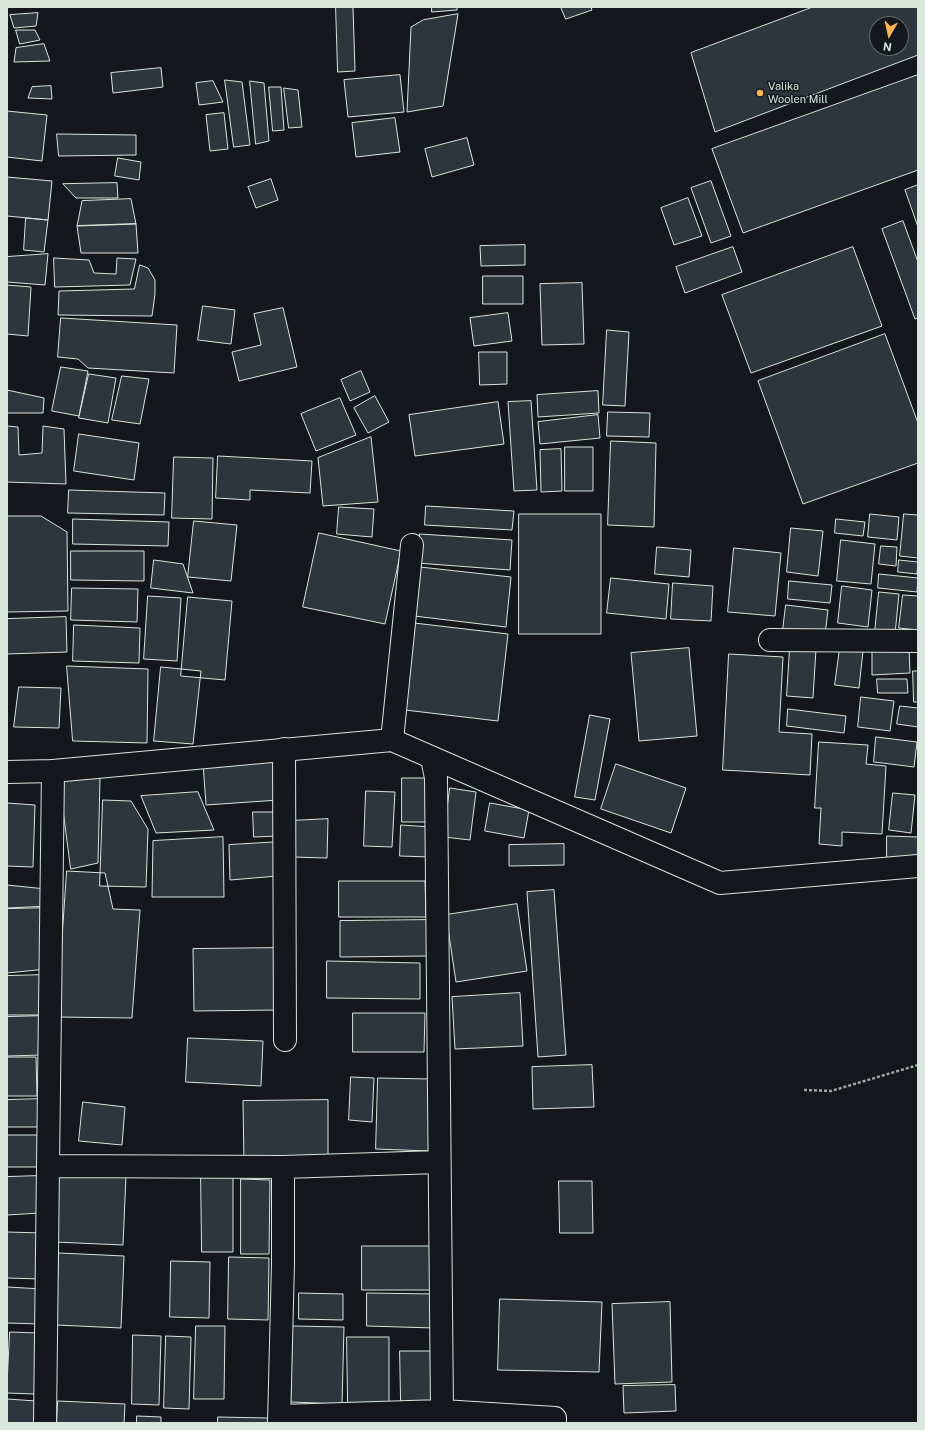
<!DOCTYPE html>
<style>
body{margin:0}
#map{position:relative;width:925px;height:1430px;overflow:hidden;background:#14181c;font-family:"Public Sans",sans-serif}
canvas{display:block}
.frame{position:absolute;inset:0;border:8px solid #d8e6dc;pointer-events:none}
.north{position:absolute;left:869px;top:16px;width:40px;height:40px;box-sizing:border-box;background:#14181c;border:1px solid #626a69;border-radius:50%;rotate:189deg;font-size:11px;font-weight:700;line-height:16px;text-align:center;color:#d8e6dc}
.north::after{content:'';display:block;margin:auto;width:14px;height:18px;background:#ffb74d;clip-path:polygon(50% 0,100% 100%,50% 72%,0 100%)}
</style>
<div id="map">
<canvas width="925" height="1430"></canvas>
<div class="frame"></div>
<div class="north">N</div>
</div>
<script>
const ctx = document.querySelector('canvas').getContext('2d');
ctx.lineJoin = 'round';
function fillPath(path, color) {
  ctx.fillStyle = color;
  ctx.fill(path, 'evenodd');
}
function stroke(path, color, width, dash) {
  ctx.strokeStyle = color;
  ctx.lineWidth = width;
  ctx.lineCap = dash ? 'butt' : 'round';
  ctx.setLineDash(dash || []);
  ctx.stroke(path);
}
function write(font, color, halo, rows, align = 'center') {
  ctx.font = font + ' "Public Sans",sans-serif';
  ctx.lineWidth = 3;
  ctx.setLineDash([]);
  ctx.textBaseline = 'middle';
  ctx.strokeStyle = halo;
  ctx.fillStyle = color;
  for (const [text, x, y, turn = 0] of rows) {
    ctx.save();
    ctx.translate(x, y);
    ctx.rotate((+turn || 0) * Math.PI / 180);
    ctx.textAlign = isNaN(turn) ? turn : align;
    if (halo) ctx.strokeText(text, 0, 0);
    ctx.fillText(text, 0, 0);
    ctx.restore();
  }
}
const building = new Path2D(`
 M336 7H353L355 71 338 72Z
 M432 7H457V10L432 12Z
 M561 7H591L592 10 566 19Z
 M813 7H918V55L715 132 691 53ZM877 24H901V48H877Z
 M38 13 36 26 14 28 10 15Z
 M458 14 443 106 407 112 411 27 423 20Z
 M16 30H35L40 40 20 44Z
 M44 44 50 61 14 62 16 48Z
 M161 68 163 87 113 93 111 73Z
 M400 75 404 112 348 117 344 80Z
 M918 75V170L743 233 712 149Z
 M225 80 242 82 250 145 234 147Z
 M213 81 223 102 199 105 196 83Z
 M250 81 264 83 269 141 256 144Z
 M51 86 52 99 28 98 32 87Z
 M269 87H281L284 130 273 131Z
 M284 88 298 90 302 127 289 128Z
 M7 111 47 115 42 161 7 157Z
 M224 113 228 149 210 151 206 115Z
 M395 118 400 152 356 157 352 123Z
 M57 134 136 135V155L59 156Z
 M467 138 474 165 432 177 425 149Z
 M118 158 141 162 139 180 115 176Z
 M7 177 52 181 48 220 7 216Z
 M271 179 278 200 256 208 248 187Z
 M711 181 731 236 711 243 691 188Z
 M117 183 118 198H76L63 184Z
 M918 185V227L905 190Z
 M688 198 702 236 674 245 661 208Z
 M131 199 136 224 77 226 82 201Z
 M26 218 48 220 44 252 24 250Z
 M903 221 918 262V318L915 319 882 229Z
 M136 224 138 253H81L77 226Z
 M525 245V265L481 266 480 246Z
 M733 247 742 272 685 293 676 267Z
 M853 247 882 326 751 373 722 295Z
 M48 254 45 285 7 282V257Z
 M54 258 89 260 94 273 116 274 117 258 136 259 130 285 55 287Z
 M140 265 148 268 155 280V294L152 316 58 315 59 291 134 289Z
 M483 276H523V304H483Z
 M582 283 584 344 542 345 540 284Z
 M7 285 31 287 28 336 7 334Z
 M203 306 235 310 231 344 198 340Z
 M283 308 297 367 239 381 232 352 261 345 254 314Z
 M508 313 512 341 474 346 470 318Z
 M61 318 177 325 174 373 88 368 78 359 58 357Z
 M607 330 629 332 625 406 603 405Z
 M885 334 918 423V463L803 504 758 381Z
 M479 352H507V384L480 385Z
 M61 367 88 371 79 416 52 411Z
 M361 371 370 392 350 401 341 380Z
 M89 374 116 378 108 423 79 418Z
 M122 376 149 379 140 424 112 420Z
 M7 390 44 398 43 413H7Z
 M598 391 599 413 538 417 537 395Z
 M375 396 389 422 368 433 354 408Z
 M340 398 356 435 316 451 301 414Z
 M531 401 537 490 514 491 508 402Z
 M498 402 504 444 415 456 409 415Z
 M608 412 650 413 649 437 607 436Z
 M598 415 600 438 540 444 538 422Z
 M7 426 18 427 19 455 42 453 43 426 64 429 66 484 7 482Z
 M79 434 139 443 134 480 74 471Z
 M371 437 378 502 323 506 318 458Z
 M611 441 656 443 654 527 608 525Z
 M565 447H593V491H565Z
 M561 449 562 491 541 492 540 450Z
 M218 456 312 461 310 493 250 490V500L216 498Z
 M174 457 213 458 212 519 172 518Z
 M69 490 165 493 164 515 68 513Z
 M426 506 514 511 512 530 425 525Z
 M339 507 374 509 372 537 337 534Z
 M519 514H601V634H519Z
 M870 514 899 517 897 540 868 537Z
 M904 514 918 515V558L900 556Z
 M7 516H41L67 532 68 611 7 612Z
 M73 519 169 522 168 546 73 544Z
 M836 519 865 522 863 536 835 533Z
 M194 521 237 525 231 581 188 577Z
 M791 528 823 531 818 576 787 572Z
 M319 533 401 551 385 624 303 607Z
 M420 534 512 540 510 570 417 563Z
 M841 540 875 544 871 584 837 581Z
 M881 546 897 547 896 566 879 564Z
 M657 547 691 550 689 577 655 574Z
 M734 548 781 553 775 616 728 612Z
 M71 551H144V581L71 580Z
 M154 560 183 564 193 593 151 588Z
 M899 560 918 562 917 574 898 572Z
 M420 567 511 577 506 627 414 616Z
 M879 574 918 578 917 592 878 588Z
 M611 578 669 584 666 619 607 613Z
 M789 581 832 585 830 603 788 599Z
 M673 583 713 586 711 621 671 619Z
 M842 586 872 590 868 627 838 623Z
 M72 588 138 589 137 622 71 620Z
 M879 592 899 594 895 634 875 632Z
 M903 595 918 596V630L899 628Z
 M148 596 181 598 177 661 144 659Z
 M188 597 232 601 225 680 181 676Z
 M786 605 828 610 825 635 783 630Z
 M66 617 67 652 7 654V619Z
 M414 623 508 634 498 721 405 710Z
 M74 625 140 628 139 663 73 661Z
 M909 647 910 673 872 675V648Z
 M689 648 697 736 639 741 631 653Z
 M790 648 816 649 813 698 787 696Z
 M840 648 863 651 859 688 835 685Z
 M729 654 783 657 779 732 812 734 810 775 723 770Z
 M67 666 148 669 147 743 73 741Z
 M161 667 201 671 193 744 154 741Z
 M913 671H918V702H914Z
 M877 679H907L908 693H878Z
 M19 687 61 688 59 728 14 727Z
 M861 697 894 701 890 731 858 727Z
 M900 706 918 708V727L897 724Z
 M788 709 846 716 844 733 787 726Z
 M590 715 610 719 595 800 575 797Z
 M876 737 917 742 914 767 874 762Z
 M819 742 868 745 866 764 886 766 882 834 842 832V846L819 844 821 808H815Z
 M276 758 279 800 206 805 203 763Z
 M616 764 686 788 671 833 601 809Z
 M59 776 100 778 98 863 71 869Z
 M402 778H427V822H402Z
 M450 788 476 792 470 840 444 837Z
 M366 791 395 792 392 847 364 846Z
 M198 792 214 830 156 833 141 796Z
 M893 793 915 795 911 833 889 830Z
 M103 800 131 801 148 829 146 887 100 886Z
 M7 803 35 805 33 867 7 866Z
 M490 803 529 810 524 838 485 831Z
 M253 812H279V836L254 837Z
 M328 819 327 858 292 857 290 821Z
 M401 825 431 827 430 857 400 856Z
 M887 836 918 837V860L887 859Z
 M223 837 224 897H152L153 841Z
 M280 842 278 876 230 880 229 845Z
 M564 844V865L509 866V845Z
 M67 871 105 873 113 909 140 910 132 1018 57 1017Z
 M339 881H425L426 917H339Z
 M7 885 46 889 50 906 7 908Z
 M554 890 566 1055 538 1057 527 892Z
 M517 904 527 971 456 982 446 915Z
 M48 908 57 968 7 973V909Z
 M427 920V956L340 957V921Z
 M278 948V1010L194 1011 193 949Z
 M327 961 420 963V999L327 998Z
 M44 975V1015H7V976Z
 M520 993 523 1046 455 1049 452 997Z
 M353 1013H425L424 1052H353Z
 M43 1016V1055L7 1056V1017Z
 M188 1038 263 1041 261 1086 186 1082Z
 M7 1057H36L37 1096H7Z
 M592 1065 594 1107 533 1109 532 1067Z
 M351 1077 374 1078 372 1122 349 1120Z
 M378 1078 431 1079 430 1151 376 1149Z
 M40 1099 41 1127H7V1100Z
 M328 1100V1162L244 1163 243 1101Z
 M83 1102 125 1107 122 1145 79 1141Z
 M7 1135H42L41 1167H7Z
 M57 1173 126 1176 123 1245 54 1242Z
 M38 1176 40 1213 7 1215V1177Z
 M201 1176H233V1252H202Z
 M241 1179 270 1180 269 1254H241Z
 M559 1181H592L593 1233H560Z
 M7 1232 43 1233 41 1279 7 1278Z
 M362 1246H434V1290H362Z
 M59 1253 124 1256 121 1328 56 1325Z
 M229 1257 269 1258 268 1320 228 1319Z
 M171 1261 210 1262 209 1318 170 1317Z
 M7 1287 43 1289 41 1324 7 1323Z
 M299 1293 343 1294V1320L299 1319Z
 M367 1293 435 1294 434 1328 367 1326Z
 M500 1299 602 1302 599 1372 498 1370Z
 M670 1302 672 1382 615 1384 612 1304Z
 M196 1326H225L224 1399H194Z
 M293 1326 344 1327 342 1404 291 1402Z
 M10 1332 38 1333 35 1394 7 1393Z
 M133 1335 161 1336 159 1405 132 1404Z
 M166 1336 191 1337 189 1409 164 1408Z
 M347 1337H389V1404L348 1403Z
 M400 1351H431L432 1402H401Z
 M675 1385 676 1411 624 1413 623 1386Z
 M7 1399 36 1401 35 1423H7Z
 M58 1401 125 1404 124 1423H57Z
 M137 1416 161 1417V1423H137Z
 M218 1417 268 1418V1423H218Z`);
fillPath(building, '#2c363c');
stroke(building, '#d8e6dc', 1);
const minor = new Path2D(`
 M770 640 918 641
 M392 740 412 545
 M284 749 285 1040
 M432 758 436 778 442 1411 555 1418V1423
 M53 771 48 1166 283 1167
 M280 1416 442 1411
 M45 1423 48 1166
 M279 1423 283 1263V1167L439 1162`);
const tertiary = new Path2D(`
 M7 772 53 771 392 740 720 883 918 866`);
stroke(minor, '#d8e6dc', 24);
stroke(tertiary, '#d8e6dc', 24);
stroke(new Path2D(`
 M804 1090 831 1091 918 1065`), '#9da8a2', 2.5, [3, 2]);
stroke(minor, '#14181c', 22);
stroke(tertiary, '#14181c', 22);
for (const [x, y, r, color] of [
 [760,93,4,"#ffb74d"]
]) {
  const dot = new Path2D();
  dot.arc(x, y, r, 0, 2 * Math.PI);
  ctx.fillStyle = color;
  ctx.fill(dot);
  stroke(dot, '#14181c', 1.5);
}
write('11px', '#d8e6dc', '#14181c', [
 ["Valika",768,87],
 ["Woolen Mill",768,100]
], 'left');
</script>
